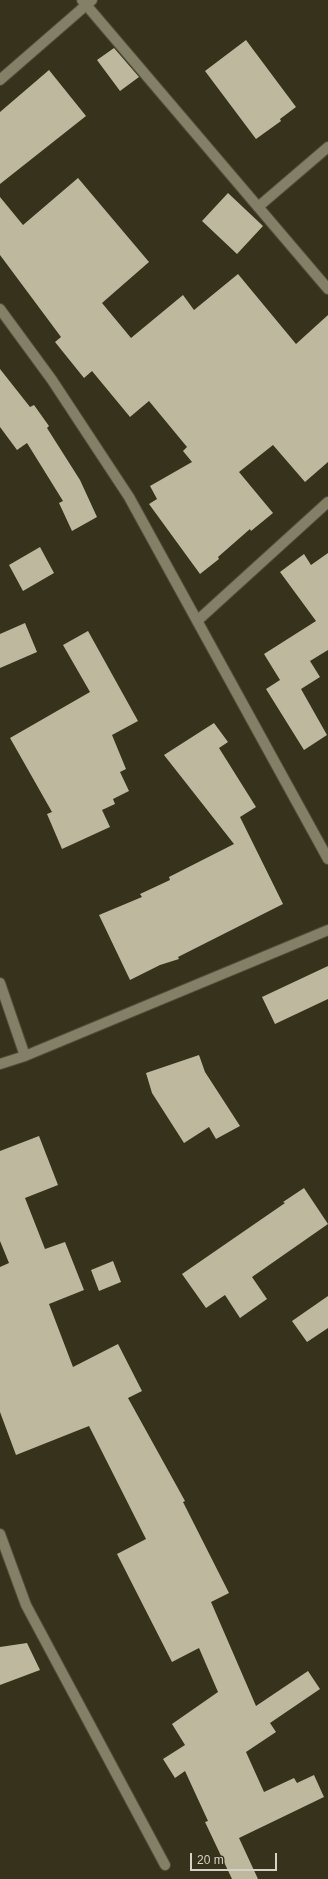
<!DOCTYPE html>
<style>
body{margin:0}
#map{position:relative;width:328px;height:1879px;overflow:hidden;background:#36321c;font-family:Helvetica,sans-serif}
canvas{display:block}
.scale{position:absolute;left:190px;top:1853px;width:87px;height:18px;box-sizing:border-box;border:2px solid #d5d2c5;border-top:0;padding-left:5px;font-size:12px;line-height:14px;white-space:nowrap;color:#d5d2c5;-webkit-text-stroke:3px #36321c;paint-order:stroke}
</style>
<div id="map">
<canvas width="328" height="1879"></canvas>
<div class="scale">20 m</div>
</div>
<script>
const ctx = document.querySelector('canvas').getContext('2d');
ctx.lineJoin = 'round';
function fillPath(path, color) {
  ctx.fillStyle = color;
  ctx.fill(path, 'evenodd');
}
function stroke(path, color, width, dash) {
  ctx.strokeStyle = color;
  ctx.lineWidth = width;
  ctx.lineCap = dash ? 'butt' : 'round';
  ctx.setLineDash(dash || []);
  ctx.stroke(path);
}
fillPath(new Path2D(`
 M246 40 296 107 280 119 281 121 256 139 205 71Z
 M114 48 139 77 120 91 97 60Z
 M49 70 86 116 0 184V112Z
 M78 178 149 262 102 303 131 338 183 295 194 310 238 274 296 344 328 315V462L305 482 273 445 239 472 273 513 251 531 250 529 218 557 219 559 200 574 149 504 157 499 150 486 192 462 183 451 187 447 149 401 130 417 92 371 84 378 55 342 61 337 0 255V197L23 225Z
 M228 193 263 226 237 254 202 221Z
 M0 369 30 407 34 405 49 426 47 428 80 480 97 517 72 531 59 503 63 501 27 443 17 450 0 427Z
 M40 547 54 573 23 591 9 565Z
 M328 553V650L310 661 320 677 301 689 327 735 304 750 266 689 280 680 264 654 316 621 280 572 304 554 311 565Z
 M25 623 37 652 0 668V634Z
 M88 631 138 721 112 735 126 769 120 772 129 791 113 799 115 804 102 810 110 827 62 849 47 814 52 812 10 738 90 692 63 645Z
 M214 723 228 742 219 748 256 807 240 817 283 904 178 957 179 959 160 965 130 980 99 915 142 897 140 894 170 880 169 877 234 844 164 755Z
 M328 966V999L275 1024 262 997Z
 M199 1055 205 1072 240 1126 216 1139 209 1127 184 1143 152 1093 146 1073Z
 M39 1136 58 1185 25 1198 45 1249 65 1242 84 1290 49 1304 73 1367 118 1344 142 1391 128 1398 185 1501 183 1502 229 1593 211 1602 256 1706 308 1671 320 1689 270 1723 276 1732 246 1752 264 1792 294 1778 297 1783 314 1775 324 1797 239 1838 258 1879H232L205 1822 208 1821 185 1771 175 1778 163 1759 185 1745 172 1724 218 1692 199 1648 172 1662 117 1554 146 1539 89 1426 16 1455 0 1412V1267L9 1263 0 1241V1151Z
 M304 1188 328 1224 252 1277 267 1299 240 1318 225 1295 206 1308 182 1274 285 1203 283 1202Z
 M113 1261 121 1282 99 1291 91 1270Z
 M328 1296V1328L307 1342 292 1321Z
 M27 1643 40 1670 0 1685V1647Z`), '#bdb89e');
const minor = new Path2D(`
 M82 0 328 289
 M0 80 92 0
 M258 207 328 147
 M0 309 52 380 129 497 328 859
 M197 621 328 502
 M0 983 25 1056
 M0 1064 25 1056 328 930
 M0 1534 26 1605 165 1865`);
stroke(minor, '#514e3b', 12);
stroke(minor, '#848068', 10);
</script>
